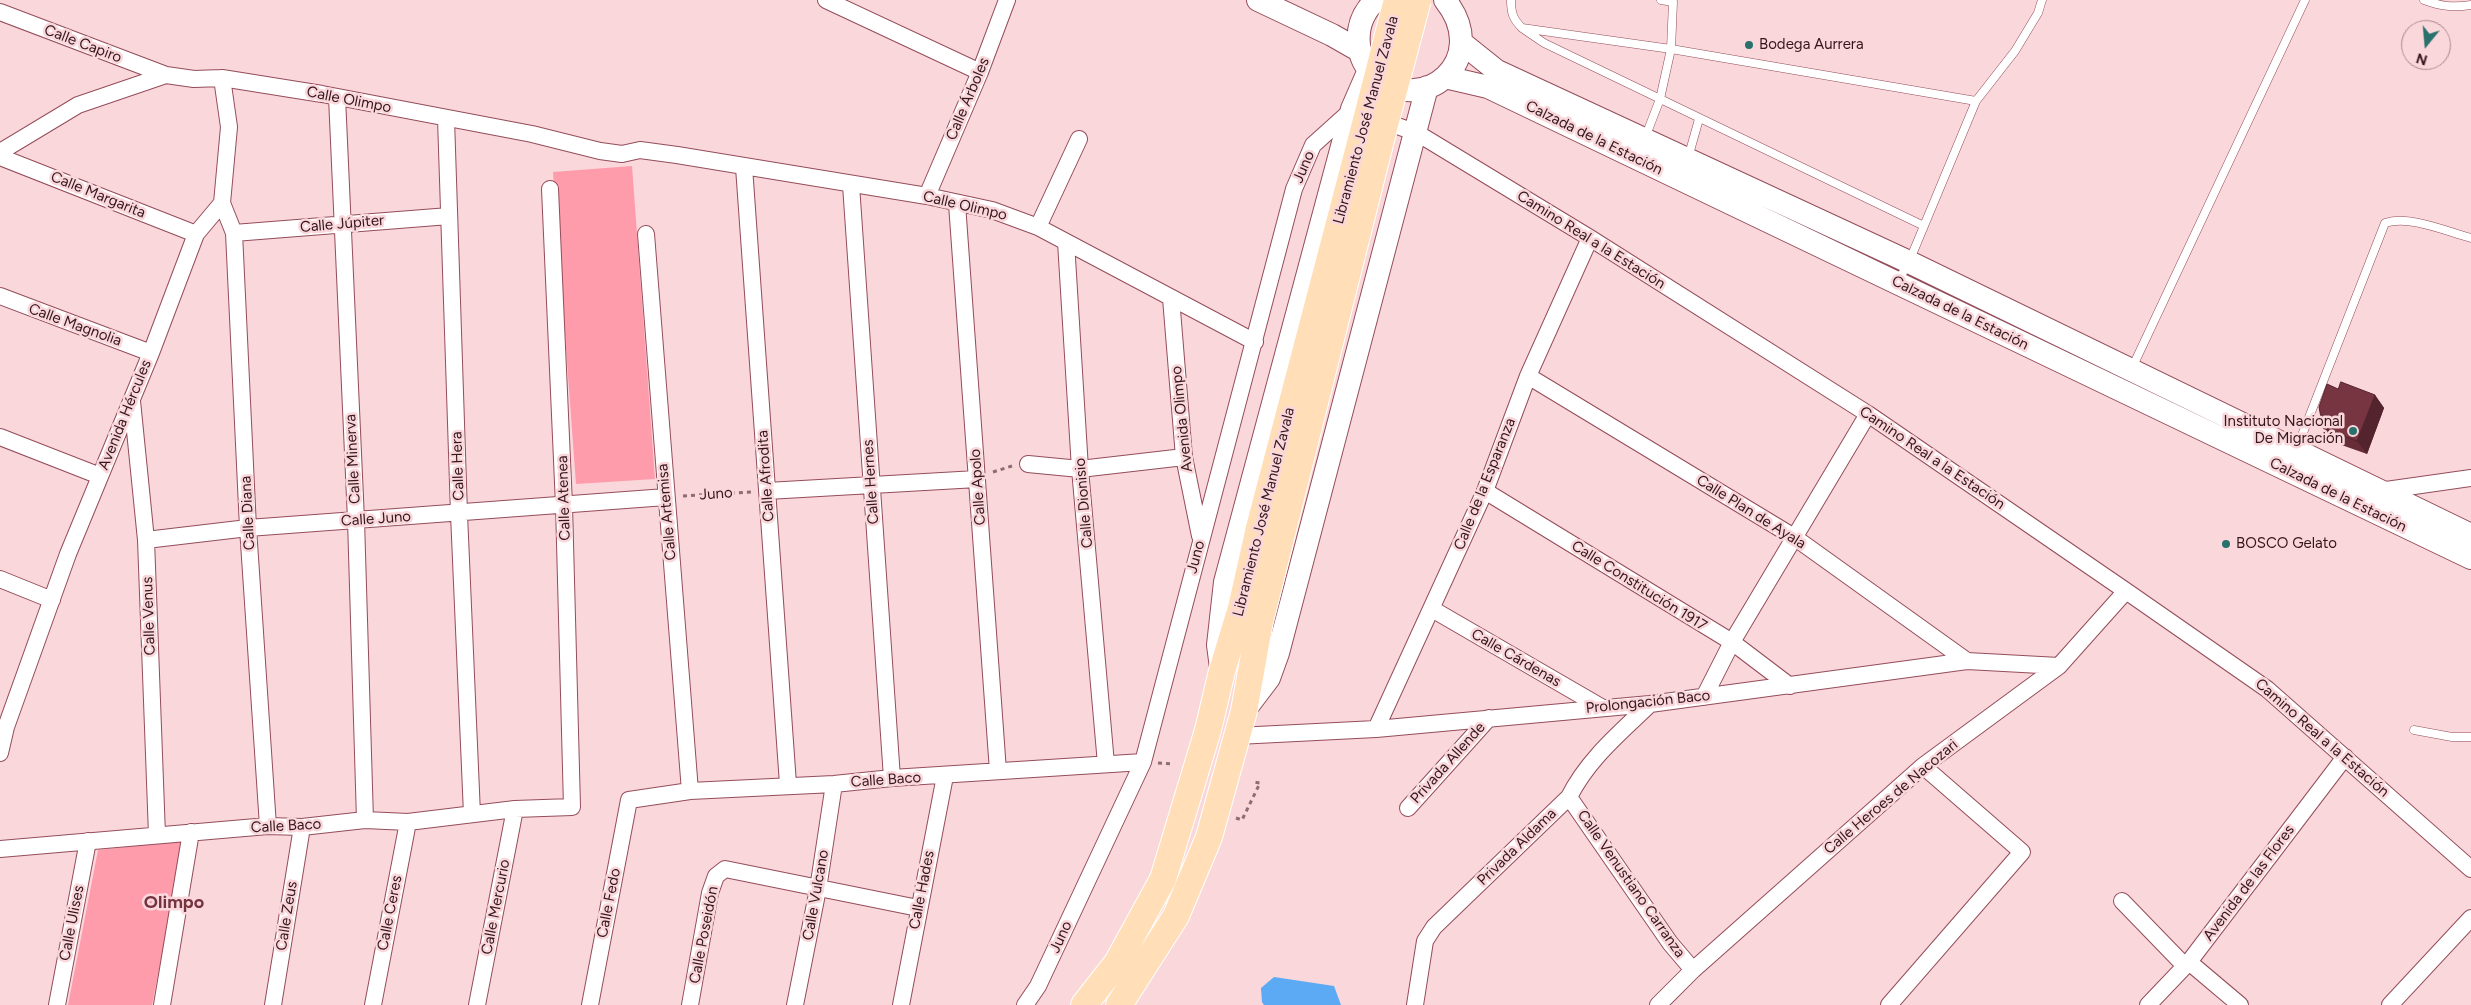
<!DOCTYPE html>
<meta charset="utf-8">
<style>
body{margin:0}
#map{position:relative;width:2471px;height:1005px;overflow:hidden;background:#f9d7db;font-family:Figtree,sans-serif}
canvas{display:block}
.north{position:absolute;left:2401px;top:20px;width:50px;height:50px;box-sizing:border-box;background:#f9d7db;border:1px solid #aa8a8f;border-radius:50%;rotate:197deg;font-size:14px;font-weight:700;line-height:20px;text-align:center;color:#34161c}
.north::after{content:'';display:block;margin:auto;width:18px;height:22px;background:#28716d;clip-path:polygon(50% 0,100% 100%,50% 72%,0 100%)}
</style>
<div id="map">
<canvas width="2471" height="1005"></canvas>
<div class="north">N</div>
</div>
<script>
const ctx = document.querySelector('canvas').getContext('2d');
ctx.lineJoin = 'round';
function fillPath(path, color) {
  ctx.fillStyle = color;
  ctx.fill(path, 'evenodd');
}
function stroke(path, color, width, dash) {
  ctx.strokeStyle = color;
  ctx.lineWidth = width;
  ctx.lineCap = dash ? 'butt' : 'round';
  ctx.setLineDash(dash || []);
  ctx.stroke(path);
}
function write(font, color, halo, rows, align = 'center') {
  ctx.font = font + ' Figtree,sans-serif';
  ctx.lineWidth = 5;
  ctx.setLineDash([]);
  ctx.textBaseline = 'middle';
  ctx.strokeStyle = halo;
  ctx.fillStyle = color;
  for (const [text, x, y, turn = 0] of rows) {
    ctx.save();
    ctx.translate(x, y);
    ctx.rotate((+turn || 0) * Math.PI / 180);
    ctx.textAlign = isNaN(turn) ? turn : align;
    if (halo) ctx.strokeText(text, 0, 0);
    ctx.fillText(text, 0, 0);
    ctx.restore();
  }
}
fillPath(new Path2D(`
 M632 166 655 479 576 484 553 172Z
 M184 841 152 1005H68L98 850Z`), '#fe9cac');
fillPath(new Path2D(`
 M1274 977 1334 986 1341 1005H1264L1262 1002 1261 988Z`), '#5ca9f4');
const service = new Path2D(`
 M1511 0C1511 13 1513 19 1522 28L1671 49 1673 2 1661 0
 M2424 0C2440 6 2453 8 2471 5
 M1522 28 1544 43 1924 226
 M1645 138 1660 99 1671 49 1976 101
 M1688 158 1699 119
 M1898 281 1909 262 1976 101 2015 51 2038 13 2042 0
 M2132 368 2305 0
 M2297 448 2385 223C2410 215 2445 231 2471 238
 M2414 730 2452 737H2471`);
const minor = new Path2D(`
 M826 0 980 72
 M0 12 166 75 194 79 222 78 322 94 532 134 600 151 622 154 640 150 677 155 927 196 992 210 1038 227 1255 342
 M337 97 356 520 365 820
 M446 119 459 514 472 814
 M1378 119 1417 133 1590 238 1868 414 2126 591 2267 689 2471 869
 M0 152 78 105 166 75
 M0 157 196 234
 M744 167 788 784
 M851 185 892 778
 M927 196 980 72 1007 0
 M222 203 234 233 248 528 268 826
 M957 204 998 771
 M1038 227 1079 139
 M234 233 449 216
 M646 234 690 791
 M1066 242 1080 469 1106 764
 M0 296 151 353
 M1171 298 1184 457 1200 536
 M1528 376 1794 537 1967 661
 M132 401 146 540 157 835
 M0 437 100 476
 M1028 464 1080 469 1184 457
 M767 491 977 479
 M1485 491 1732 642 1790 686
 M2379 491 2471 478
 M146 540 248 528 666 497
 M0 579 52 600
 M1432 609 1601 707
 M1704 697 1732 642 1868 414
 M1376 729 1485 491 1528 376 1590 238
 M1237 736 1376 729 1650 704 1967 661 2059 666
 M0 753 6 727 68 554 151 353 196 234 222 203 229 127 222 78
 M1569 797 1670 943 1693 970
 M1408 808 1489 718
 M0 849 268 826 302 827 365 820 408 822 515 809 572 807 564 505 550 189
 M2122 901 2185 966
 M2189 962 2240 1005
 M57 1005 88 841
 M162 1005 191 832
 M273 1005 302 827
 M373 1005 408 822
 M477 1005 515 809
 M590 1005 629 800 690 791 834 784 892 778 1143 762
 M690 1005 710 893 716 876 725 869 918 908
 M795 1005 818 889 834 784
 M901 1005 945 776
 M1025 1005 1038 986 1143 762 1294 189 1313 145 1353 109
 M1415 1005 1425 941 1434 927 1569 797C1588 759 1620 733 1650 704
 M1658 1005 1693 970 1923 766 2059 666 2126 591
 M1889 1005 2022 852 1923 766
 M2148 1005 2189 962 2345 757
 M2390 1005 2471 918`);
const secondary = new Path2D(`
 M1258 0 1332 35 1360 51
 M1376 0C1363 12 1357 27 1359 45 1360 56 1365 67 1374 75 1422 119 1493 60 1445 0
 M1462 43 1497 71 1909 262 2471 535
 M1445 77 1488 87 2471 558
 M1221 668 1218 645 1225 582 1352 109 1369 70
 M1244 711 1269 678 1278 653 1427 87`);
const primary = new Path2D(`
 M1084 1005 1117 963 1163 879 1208 730 1222 671 1241 608 1259 528 1364 128
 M1119 1005 1176 916 1209 837 1244 711 1260 621 1383 132`);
stroke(service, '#944d5a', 9);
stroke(minor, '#944d5a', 18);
stroke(secondary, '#944d5a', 24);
stroke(primary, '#fff', 28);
stroke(new Path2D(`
 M993 472 1012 466
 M683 496 751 492
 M1158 763 1174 764
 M1236 818 1242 820 1260 783 1253 782`), '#8d6d72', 3, [4, 4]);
stroke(service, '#fff', 8);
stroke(minor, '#fff', 16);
stroke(secondary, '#fff', 22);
stroke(primary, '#ffdeb8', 26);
const primaryBridge = new Path2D(`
 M1364 128 1397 0
 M1383 132 1418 0`);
stroke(primaryBridge, '#fff', 28, []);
stroke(primaryBridge, '#ffdeb8', 26);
fillPath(new Path2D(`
 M2375 395 2384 408 2367 454 2333 442 2323 428Z`), '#662d38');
fillPath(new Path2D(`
 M2375 395 2384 408 2367 454 2357 441Z`), '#53242e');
const building = new Path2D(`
 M2341 382 2375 395 2357 441 2323 428 2319 407 2327 384 2338 389Z`);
fillPath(building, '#773441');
stroke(building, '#53242e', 1);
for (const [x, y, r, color] of [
 [1749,45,5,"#28716d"],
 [2353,431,5,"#28716d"],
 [2226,544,5,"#28716d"]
]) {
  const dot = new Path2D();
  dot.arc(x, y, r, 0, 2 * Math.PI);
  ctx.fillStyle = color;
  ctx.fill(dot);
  stroke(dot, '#f9d7db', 2);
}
write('15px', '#34161c', '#f9d7db', [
 ["Calle Capiro",83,44,21],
 ["Calle Árboles",968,99,-67],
 ["Calle Olimpo",349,100,11],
 ["Libramiento José Manuel Zavala",1366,120,-75],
 ["Calzada de la Estación",1594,138,26],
 ["Juno",1304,167,-67],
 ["Calle Margarita",98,195,22],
 ["Calle Olimpo",965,206,13],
 ["Calle Júpiter",342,224,-5],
 ["Camino Real a la Estación",1591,240,32],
 ["Calzada de la Estación",1960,313,26],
 ["Calle Magnolia",75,325,20],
 ["Avenida Hércules",125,415,-68],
 ["Avenida Olimpo",1182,419,-96],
 ["Camino Real a la Estación",1932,458,34],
 ["Calle Minerva",353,459,-93],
 ["Calle Hera",458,466,-92],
 ["Calle Afrodita",766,476,-94],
 ["Calle Hernes",871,482,-94],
 ["Calle de la Esparanza",1485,484,-68],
 ["Calle Apolo",978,487,-94],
 ["Juno",716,494,-4],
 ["Calzada de la Estación",2338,495,26],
 ["Calle Atenea",564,498,-92],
 ["Calle Dionisio",1084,503,-95],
 ["Calle Artemisa",667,512,-95],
 ["Libramiento José Manuel Zavala",1264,512,-76],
 ["Calle Plan de Ayala",1751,512,32],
 ["Calle Diana",248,513,-93],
 ["Calle Juno",376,519,-4],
 ["Juno",1196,557,-75],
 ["Calle Constitución 1917",1639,586,32],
 ["Calle Venus",149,616,-92],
 ["Calle Cárdenas",1516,658,30],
 ["Prolongación Baco",1648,702,-6],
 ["Camino Real a la Estación",2322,738,41],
 ["Privada Allende",1448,763,-48],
 ["Calle Baco",886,780,-4],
 ["Calle Heroes de Nacozari",1891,797,-40],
 ["Calle Baco",286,826,-3],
 ["Privada Aldama",1517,847,-44],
 ["Avenida de las Flores",2249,883,-53],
 ["Calle Venustiano Carranza",1631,884,55],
 ["Calle Hades",922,890,-79],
 ["Calle Vulcano",816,895,-80],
 ["Calle Fedo",609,903,-79],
 ["Calle Mercurio",496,907,-79],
 ["Calle Ceres",390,913,-79],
 ["Calle Zeus",287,916,-81],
 ["Calle Ulises",72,923,-79],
 ["Calle Poseidón",704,935,-79],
 ["Juno",1061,937,-65]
]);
write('15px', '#34161c', '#f9d7db', [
 ["Bodega Aurrera",1759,45],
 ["Instituto Nacional",2343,422,"right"],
 ["De Migración",2343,439,"right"],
 ["BOSCO Gelato",2236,544]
], 'left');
write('bold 18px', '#75323f', '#f9d7db', [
 ["Olimpo",174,903]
]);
</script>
